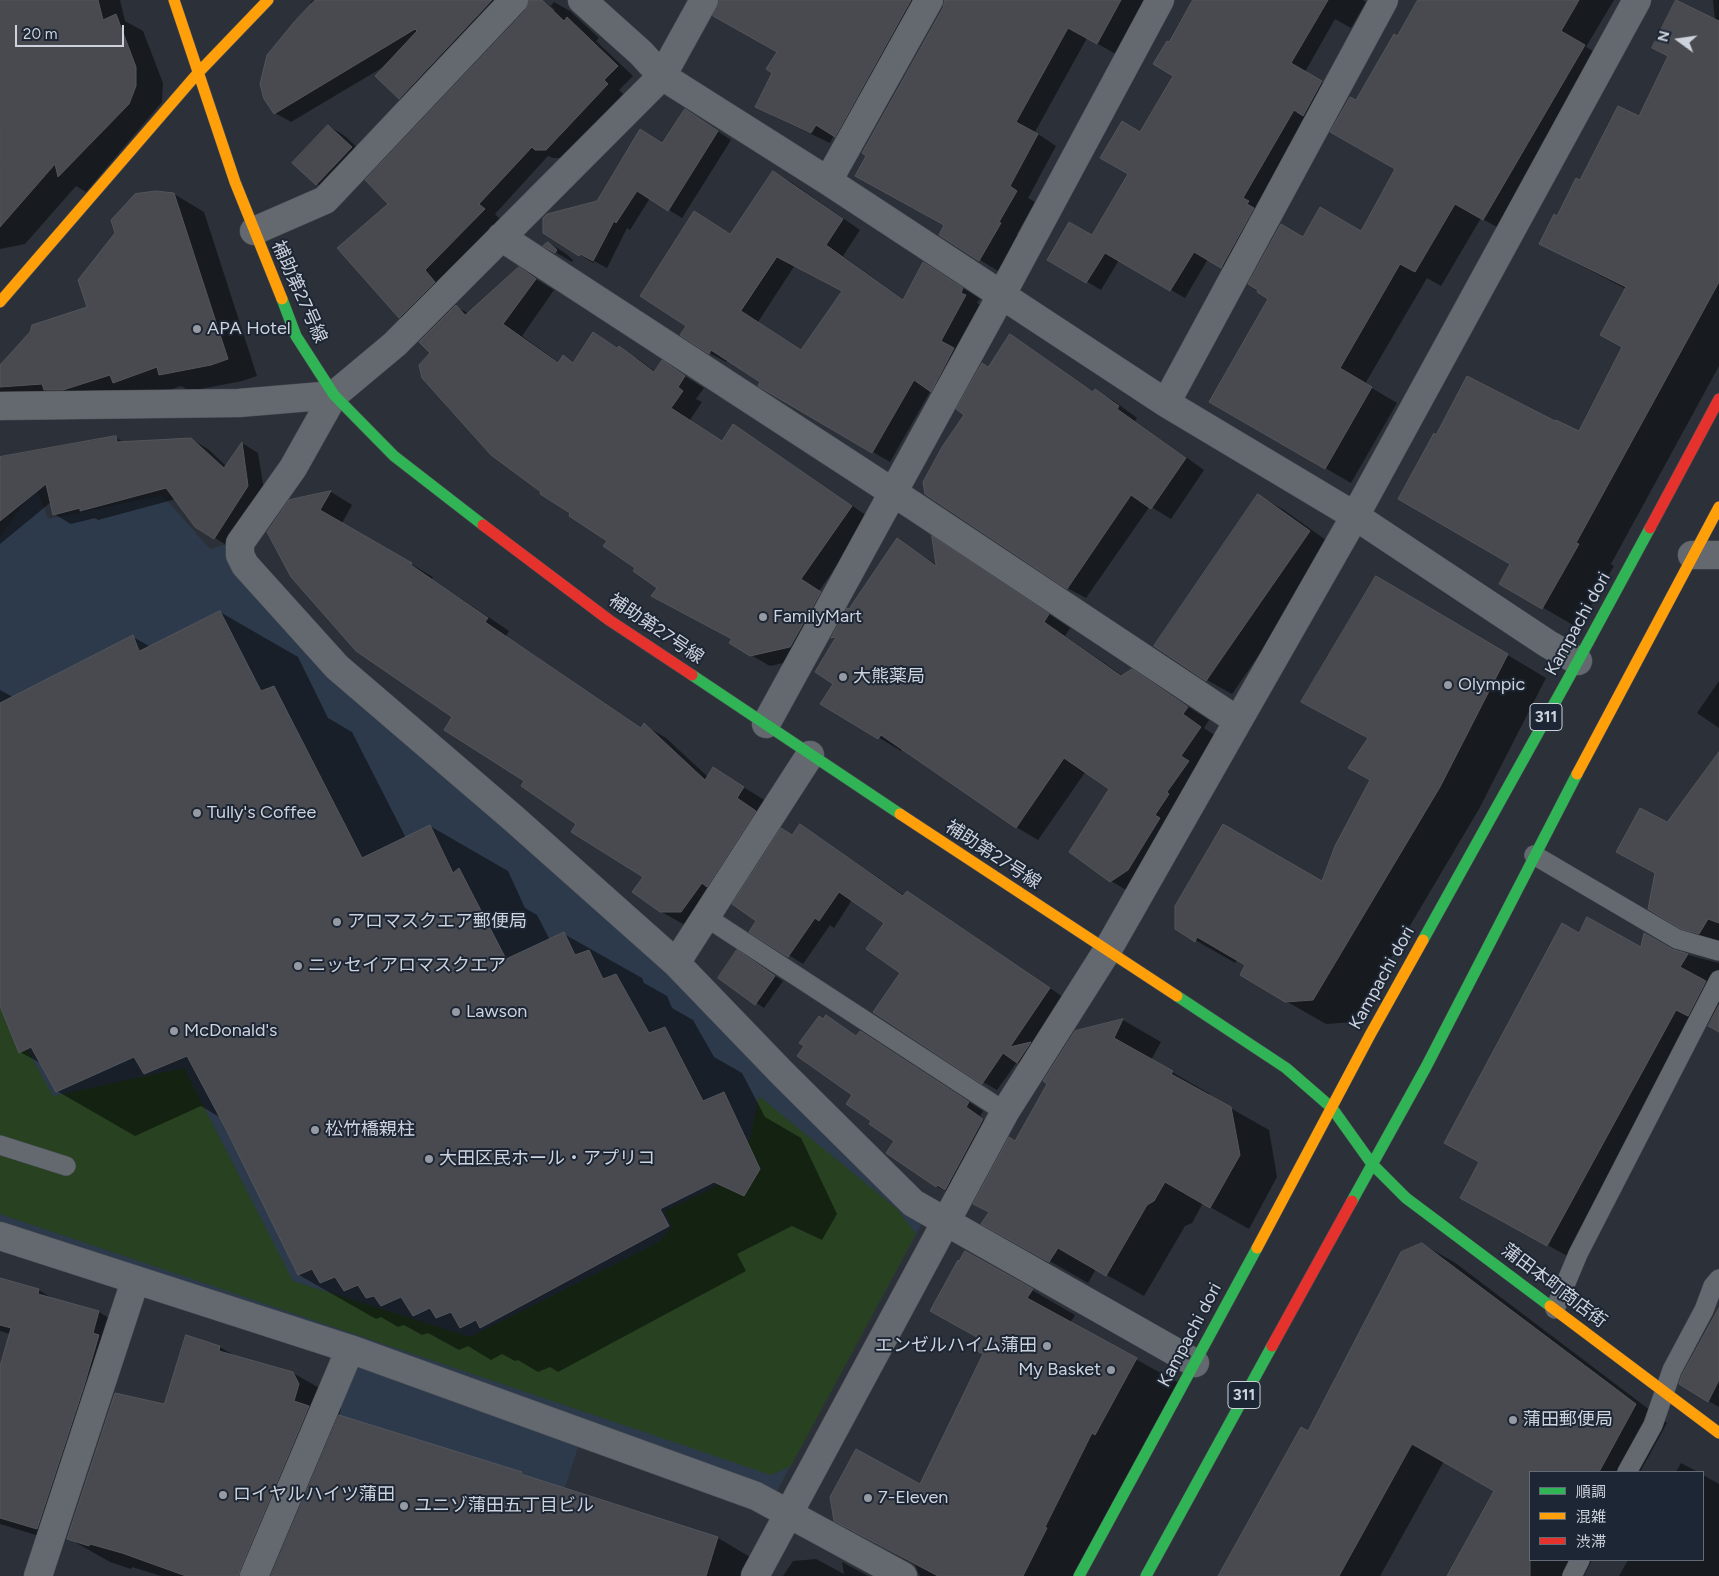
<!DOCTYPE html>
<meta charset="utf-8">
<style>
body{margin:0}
#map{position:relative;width:1719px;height:1576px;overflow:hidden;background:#2c3139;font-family:Figtree,"Noto Sans JP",sans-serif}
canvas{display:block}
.legend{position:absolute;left:1529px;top:1471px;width:175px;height:90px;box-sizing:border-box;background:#1d2634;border:1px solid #636b77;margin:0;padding:6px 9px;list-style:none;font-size:15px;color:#cdd3dc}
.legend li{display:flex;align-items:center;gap:10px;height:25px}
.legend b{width:25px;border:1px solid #636b77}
.north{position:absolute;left:1654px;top:15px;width:50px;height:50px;-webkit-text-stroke:4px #1d2634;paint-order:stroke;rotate:284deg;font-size:14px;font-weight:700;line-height:20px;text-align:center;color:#cdd3dc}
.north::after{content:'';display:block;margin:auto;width:18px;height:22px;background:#cdd3dc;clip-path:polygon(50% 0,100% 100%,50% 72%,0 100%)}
.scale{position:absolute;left:15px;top:25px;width:109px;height:22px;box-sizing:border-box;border:2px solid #cdd3dc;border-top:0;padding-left:6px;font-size:15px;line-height:18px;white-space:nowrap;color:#cdd3dc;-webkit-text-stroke:4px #1d2634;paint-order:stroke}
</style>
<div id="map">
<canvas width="1719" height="1576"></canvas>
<ul class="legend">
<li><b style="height:6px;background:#30b455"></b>順調</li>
<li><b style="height:6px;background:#ff9f0a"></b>混雑</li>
<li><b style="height:6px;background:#e5322d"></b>渋滞</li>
</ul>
<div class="north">N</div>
<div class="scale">20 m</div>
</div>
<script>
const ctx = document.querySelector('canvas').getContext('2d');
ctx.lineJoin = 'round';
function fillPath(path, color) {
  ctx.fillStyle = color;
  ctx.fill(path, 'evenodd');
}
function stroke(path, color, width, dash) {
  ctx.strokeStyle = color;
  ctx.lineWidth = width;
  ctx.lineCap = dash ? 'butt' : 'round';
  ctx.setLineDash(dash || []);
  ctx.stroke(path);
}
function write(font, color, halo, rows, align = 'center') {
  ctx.font = font + ' Figtree,"Noto Sans JP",sans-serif';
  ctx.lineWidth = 4;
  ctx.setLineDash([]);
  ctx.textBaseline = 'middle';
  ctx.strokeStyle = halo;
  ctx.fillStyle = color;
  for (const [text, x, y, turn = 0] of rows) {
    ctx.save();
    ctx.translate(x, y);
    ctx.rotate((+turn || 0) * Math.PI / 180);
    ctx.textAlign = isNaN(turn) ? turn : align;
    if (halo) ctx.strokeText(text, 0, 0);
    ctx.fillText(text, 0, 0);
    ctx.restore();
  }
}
fillPath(new Path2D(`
 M36 487 48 519 162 495 210 549 231 543 333 667 628 917 925 1218 772 1500 581 1438 536 1576H250L338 1357 0 1242V536Z`), '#2d3a4b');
fillPath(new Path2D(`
 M0 1000 53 1096 184 1068 293 1281 470 1337 659 1242 672 1227 665 1211 717 1186 750 1139 759 1096 897 1209 916 1234 791 1466 771 1475 0 1214Z`), '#274121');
fillPath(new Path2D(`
 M11 0H120L125 21 143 31 163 83 162 102 86 192 76 186 25 244 0 249V6Z
 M313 0H517L416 107 400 98 385 66 291 122 275 113 312 5 310 3Z
 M530 0H543V2L553 12 555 10 544 0 551 6 554 2 570 11 599 38 596 41 633 76 619 90 623 94 563 158H553L548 156 495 214 500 219 440 280 416 326 400 317 390 204 526 11Z
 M725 0H937L854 146 834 135 830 143 775 117 756 106 774 72 778 52Z
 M946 0H1146L1116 54 1087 38 1035 132 1056 146 1028 198 1035 202 1017 234 1019 235 998 271 940 235 945 225 944 8Z
 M1194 0H1363L1366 2 1351 28 1335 19 1305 72 1336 90 1236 275 1208 259 1185 298 1119 260 1101 290 1049 259 1092 237 1130 174 1141 133 1175 76 1169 44Z
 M1419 0H1614L1586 47 1610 61 1509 234 1481 218 1441 286 1427 278 1365 384 1397 403 1351 483 1211 402 1303 238 1361 232 1396 169 1356 102 1398 38Z
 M1713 0H1719V366L1611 564 1614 566 1578 628 1501 583 1512 564 1437 436 1556 423 1579 433 1624 347 1626 289 1576 263 1541 243 1581 182 1639 118 1715 20Z
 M699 119 731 140 682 218 650 198 630 230 627 228 607 268 594 261 593 263 544 232 597 202 663 144Z
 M329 126 345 136 367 157 333 194 317 184Z
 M773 172 791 182 860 230 843 256 904 300 941 274 980 299 977 303 982 306 948 400 931 390 890 462 769 391 762 382 729 359 726 362 709 353 687 326 731 235ZM795 265 844 291 802 351 758 322Z
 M174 194 204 212 257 376 242 381 190 391 181 386 144 399H0V367L89 308Z
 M549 243 565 253 573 260 572 262 555 252Z
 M519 269 554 290 522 336 559 363 563 357 574 363 594 334 638 359 656 372 662 362 704 388 696 399 702 402 690 420 723 442 733 426 752 437 870 518 819 591 839 604 810 657 770 666 751 655 733 639 652 596 658 588 608 540 543 491 431 353 456 307 468 313Z
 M1011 336 1029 347 1094 392 1095 390 1114 401 1137 418 1135 421 1204 470 1171 519 1150 506 1086 598 1067 588 966 414 988 368Z
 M116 438 125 443 191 439 208 449 227 467 242 443 258 453 265 496 231 548 196 526 176 499 98 520 95 518 71 524 54 514 51 502 0 544V459Z
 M331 492 352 505 342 523 433 577 432 579 509 631 506 636 642 728 644 725 666 738 708 777 714 769 766 801 703 924H683L660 911 644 877 525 781 454 717 290 501Z
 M1259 496 1284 510 1334 546 1232 694 1207 680Z
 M897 540 937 565 954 551 1070 628 1065 636 1123 676 1132 671 1209 720 1204 728 1223 741 1133 894 1111 881V788L1086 771 1038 840 1016 827 902 748 901 751 822 703 835 683 836 640 833 638Z
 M1416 600 1546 678 1479 809 1353 1022 1326 1024 1286 1001 1247 965 1237 959 1235 963 1176 929 1323 883 1371 780 1369 739 1303 701Z
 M220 612 298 657 328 718 352 732 406 838 430 826 508 871 525 908 537 915 550 940 564 934 642 978 644 983 667 996 672 1008 693 1020 714 1057 742 1073 765 1117 801 1138 837 1214 822 1240 792 1226 737 1254 746 1271 558 1372 550 1367 538 1372 518 1360 515 1361 502 1354 491 1360 468 1346 459 1350 428 1333 422 1335 404 1325 398 1327 381 1317 376 1319 299 1275 221 1118 201 1106 135 1136 57 1091 42 1064 20 1052 0 1003V690L13 697 133 637 151 647Z
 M1719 681V728L1697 713Z
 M1719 754V945L1707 942 1650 908 1667 824Z
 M814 834 905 896 907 892 921 900 1063 997 1032 1044 1044 1051 1032 1070 1017 1062 997 1090 983 1082 902 973 886 923 852 900 834 928 830 925 803 964 751 931 758 921 793 836Z
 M1579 934 1642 949 1673 951 1719 963V1032L1700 1022 1571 1258 1485 1211 1481 1162Z
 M745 957 783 981 764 1008 720 978Z
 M826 1016 858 1037 875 1041 983 1111 980 1116 997 1129 951 1194 936 1186 896 1140 873 1121 854 1095 823 1020Z
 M1123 1020 1161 1042 1151 1060 1210 1094 1209 1096 1269 1130 1277 1177 1249 1229 1203 1203 1192 1223 1185 1226 1144 1296 1096 1269 1088 1283 983 1223 990 1212 1016 1142 1076 1032Z
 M1422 1244 1454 1262 1667 1423 1640 1472H1530V1560H1592L1584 1576H1448L1496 1491 1444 1461 1380 1576H1220Z
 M966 1252 1075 1315 1070 1323 1179 1383 1078 1576H920L915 1565 835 1520 921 1485 985 1354 983 1341 931 1311Z
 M0 1280 39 1290 55 1300 99 1312 124 1327 62 1543 0 1524V1370L10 1334 0 1331Z
 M1719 1335V1407L1693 1392Z
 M187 1336 220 1347 237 1357 293 1373 335 1397 341 1409 339 1416 521 1473 528 1477 718 1538 760 1563 755 1576H161L132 1567 131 1569 110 1562 68 1538 164 1405Z
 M1681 1463 1698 1472H1676Z
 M1703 1475 1719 1484V1576H1619L1628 1560H1703Z
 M816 1559 844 1574 842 1562 868 1576H783L793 1561Z`), '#0007');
const building = new Path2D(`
 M0 0H98L103 20 116 14 136 67V86L129 104 58 177 55 164 0 227Z
 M315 0H492L399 99 375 76 417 31 415 29 274 114 264 99 260 84 267 55 295 21Z
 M529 0H542L564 21 567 17 618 66 604 80 608 84 546 150H535L532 147 479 204 485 209 425 270 435 282 399 318 337 248 388 204 365 180 525 11Z
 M720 0H911L835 137 816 125 811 133 755 107 772 73 766 69 777 52 713 16Z
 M945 0H1121L1097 44 1068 28 1016 122 1038 134 1010 186 1017 191 999 222 1001 223 979 261 939 235 944 225 855 176 866 156 862 153 943 8Z
 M1193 0H1328L1291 63 1322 81 1303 116 1294 110 1243 198 1249 201 1247 204 1254 208 1221 268 1194 252 1170 291 1105 253 1086 283 1047 260 1069 222 1092 235 1128 174 1100 158 1122 121 1140 132 1173 76 1153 64 1167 41 1169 42Z
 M1418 0H1579L1561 31 1585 45 1483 220 1455 204 1415 272 1400 264 1340 368 1372 387 1325 469 1209 402 1268 299 1257 292 1258 290 1248 284 1281 224 1303 237 1320 207 1361 231 1395 169 1330 132 1350 97 1356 100 1394 34 1397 36Z
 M1676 0 1719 21V282L1576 543 1579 544 1542 609 1499 584 1510 564 1398 499 1434 433 1436 435 1467 376 1555 421 1556 420 1579 431 1622 347 1600 335 1626 287 1539 244 1554 214 1557 216 1576 178 1580 180 1618 106 1639 116 1668 56 1652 48Z
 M685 109 718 131 668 211 637 191 616 223 614 221 593 261 580 254 579 256 543 233V218L547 214 597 201 640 129 662 143Z
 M328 125 352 147 316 185 292 163Z
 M773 171 843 219 826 245 903 300 923 262 963 288 961 293 966 295 941 341 954 348 931 392 914 380 872 453 768 392 758 386 760 382 711 350 709 354 680 335 686 326 640 296 694 211 730 234ZM777 257 842 291 801 350 741 311Z
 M156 191 174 193 228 359 211 365 159 375 157 367 113 383 110 375 63 390H44L42 384 0 387V365L30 332 32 325 87 307 78 280 115 233 111 220 135 194Z
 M548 242 557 250 555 253 543 246Z
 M519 267 536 279 503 324 558 363 563 355 573 363 593 332 617 348 619 346 654 372 662 360 685 376 678 387 683 391 671 408 722 441 733 424 852 506 801 579 821 592 790 647 750 656 729 643 732 639 651 596 657 588 633 571 635 568 603 546 607 541 569 516 570 513 540 494 541 492 491 455 422 378 419 365 430 353 419 342 456 305 465 315Z
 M1010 334 1093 392 1095 389 1119 406 1117 409 1186 458 1151 509 1131 495 1067 589 925 494 923 482 942 447 964 415 956 409 982 363 988 367Z
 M116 436 117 442 191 438 224 468 242 442 248 486 214 539 195 527 166 488 80 511V508L53 515 46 484 0 521V457Z
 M331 491 320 510 412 563 411 565 488 618 485 622 641 728 644 723 705 780 713 767 744 787 737 798 756 811 707 887 702 883 681 912H660L632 892 643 877 571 832 576 824 521 786 524 781 444 730 452 717 356 651 291 577 267 532 289 500Z
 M1258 494 1310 531 1206 681 1154 646Z
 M932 536 1049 614 1044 622 1121 676 1132 669 1188 707 1183 714 1201 727 1181 756 1189 761 1167 792 1169 794 1155 815 1160 818 1128 870 1110 882 1069 852 1109 789 1064 758 1016 828 881 735 878 739 820 704 833 684 815 672 836 637 831 638 847 608 849 609 897 538 936 566Z
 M1376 576 1508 654 1440 787 1313 1000 1285 1002 1240 975 1245 965 1197 937 1195 942 1175 929V906L1223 824 1322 881 1335 846 1370 780 1348 768 1368 738 1301 702Z
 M220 611 261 691 274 686 362 858 430 825 453 873 459 868 506 959 564 932 575 955 589 950 603 979 616 974 649 1033 665 1027 703 1101 724 1092 760 1169 744 1196 714 1182 660 1209 669 1226 480 1328 476 1320 460 1328 451 1312 436 1318 430 1308 413 1316 401 1297 381 1306 374 1296 366 1298 358 1285 344 1291 335 1277 320 1283 312 1269 298 1275 227 1131 187 1056 144 1074 134 1057 56 1092 31 1047 19 1053 0 1006V703L133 635 139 651Z
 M1719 752V923L1708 919 1699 934 1681 929 1648 909 1655 873 1616 852 1640 808 1667 822Z
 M800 824 903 896 907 891 1050 988 1010 1047 1031 1042 1017 1063 1003 1053 982 1084 873 1012 900 973 866 949 884 923 839 892 819 921 815 918 788 957 749 932 756 921 732 904 781 828 792 835Z
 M1587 917 1641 947 1644 933 1672 949 1688 954 1680 967 1706 981 1688 1016 1676 1010 1547 1246 1460 1198 1479 1162 1444 1143 1562 923 1579 933Z
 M737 950 775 976 755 1005 718 978Z
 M1719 1005V1032L1708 1026Z
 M826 1015 856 1036 860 1031 969 1102 966 1107 983 1119 945 1190 937 1185 936 1187 886 1153 894 1141 869 1124 871 1121 846 1104 852 1095 797 1056 804 1046 799 1043 819 1016 823 1019Z
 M1123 1019 1114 1038 1173 1071 1171 1074 1231 1107 1240 1155 1210 1208 1165 1182 1154 1201 1147 1205 1106 1276 1058 1248 1049 1262 981 1224 989 1212 973 1204 1009 1137 1015 1141 1047 1084 1043 1081 1075 1031Z
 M1422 1243 1636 1404 1599 1472H1530V1576H1447L1494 1491 1412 1444 1339 1576H1218L1301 1427 1308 1431 1401 1252Z
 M965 1251 1033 1289 1027 1298 1137 1358 1095 1435 1092 1433 1045 1527 1047 1528 1023 1576H938L834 1521 830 1497 856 1449 920 1484 983 1354 977 1351 982 1340 930 1311 958 1260 959 1261Z
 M0 1278 39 1289 38 1294 99 1311 93 1333 99 1335 84 1386 37 1529 0 1518V1366L11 1328 0 1325Z
 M1719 1308V1380L1708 1402 1679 1384 1682 1375Z
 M186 1335 220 1346 219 1351 293 1372 299 1384 294 1401 309 1406 240 1570 239 1576H186L122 1553 90 1544 89 1546 67 1539 115 1393 164 1404Z
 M339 1415 522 1472 521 1474 718 1537 706 1576H271Z`);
fillPath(building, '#494a50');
stroke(building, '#53555b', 1);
const lane = new Path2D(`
 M1534 855 1677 939 1719 951
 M706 917 1005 1112
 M0 1145 66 1166
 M1555 1309 1578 1254 1719 980
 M1627 1472 1653 1425 1672 1370 1704 1310 1713 1286 1719 1279
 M1572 1576 1580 1560`);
const street = new Path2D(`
 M582 0 641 53 662 76 828 181 1166 403 1355 516 1548 644 1578 661
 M704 0 662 76 395 344 334 395 293 468 240 543V555L245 565 337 667 513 818 676 963 783 1074 913 1203 1195 1363
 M828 181 929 0
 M254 231 325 200 514 0
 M501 237 917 508 1238 721
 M1166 403 1384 0
 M0 406 239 403 334 395
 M1692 555H1719
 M766 724 1002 294 1160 0
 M676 963 810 755
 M0 1236 350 1349 756 1496 903 1576
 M38 1576 135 1281
 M254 1576 350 1349
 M755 1576 1005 1112 1107 951 1238 721 1355 516 1637 0`);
const fast = new Path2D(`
 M282 299 296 336 334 395 394 456 483 525
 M692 675 900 814
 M1423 940 1578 661 1650 528
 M1177 996 1286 1068 1332 1108 1372 1164 1406 1198 1550 1306
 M1352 1201 1426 1067 1577 774
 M1079 1576 1257 1248
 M1146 1576 1272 1346`);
const slow = new Path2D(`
 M174 0 235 182 282 299
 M0 302 197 74 268 0
 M1577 774 1719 507
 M900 814 1177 996
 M1257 1248 1370 1035 1423 940
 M1550 1306 1719 1433`);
const jam = new Path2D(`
 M483 525 609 620 692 675
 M1650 528 1719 399
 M1272 1346 1352 1201`);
stroke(lane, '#4a4e55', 20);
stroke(street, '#4a4e55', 29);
stroke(fast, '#4a4e55', 12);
stroke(slow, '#4a4e55', 12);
stroke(jam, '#4a4e55', 12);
stroke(lane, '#64686f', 19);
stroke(street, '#64686f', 28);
stroke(fast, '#30b455', 11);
stroke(slow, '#ff9f0a', 11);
stroke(jam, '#e5322d', 11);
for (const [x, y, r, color] of [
 [197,329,5,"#959aa3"],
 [763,617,5,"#959aa3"],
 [843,677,5,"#959aa3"],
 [1448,685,5,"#959aa3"],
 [197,813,5,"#959aa3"],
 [337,922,5,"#959aa3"],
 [298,966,5,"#959aa3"],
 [456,1012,5,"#959aa3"],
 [174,1031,5,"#959aa3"],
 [315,1130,5,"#959aa3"],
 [429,1159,5,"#959aa3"],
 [1047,1346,5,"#959aa3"],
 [1111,1370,5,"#959aa3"],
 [1513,1420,5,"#959aa3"],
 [223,1495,5,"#959aa3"],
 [868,1498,5,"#959aa3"],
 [404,1506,5,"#959aa3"]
]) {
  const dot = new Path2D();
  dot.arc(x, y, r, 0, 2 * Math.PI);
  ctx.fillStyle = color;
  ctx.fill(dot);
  stroke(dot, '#1d2634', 2);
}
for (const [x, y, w] of [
 [1546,717,32],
 [1244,1395,32]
]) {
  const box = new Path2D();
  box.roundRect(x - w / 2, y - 13.5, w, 27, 4);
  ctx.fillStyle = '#1d2634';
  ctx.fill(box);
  stroke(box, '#cdd3dc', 1);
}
write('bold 16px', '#cdd3dc', null, [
 ["311",1546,717],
 ["311",1244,1395]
]);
write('18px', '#cdd3dc', '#1d2634', [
 ["補助第27号線",299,292,66],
 ["Kampachi dori",1578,624,-61],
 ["補助第27号線",656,629,34],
 ["補助第27号線",993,855,33],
 ["Kampachi dori",1382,978,-61],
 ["蒲田本町商店街",1554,1286,37],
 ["Kampachi dori",1190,1335,-62]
]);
write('18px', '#cdd3dc', '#1d2634', [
 ["APA Hotel",207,329],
 ["FamilyMart",773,617],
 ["大熊薬局",853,677],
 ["Olympic",1458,685],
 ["Tully's Coffee",207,813],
 ["アロマスクエア郵便局",347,922],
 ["ニッセイアロマスクエア",308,966],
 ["Lawson",466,1012],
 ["McDonald's",184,1031],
 ["松竹橋親柱",325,1130],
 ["大田区民ホール・アプリコ",439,1159],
 ["エンゼルハイム蒲田",1037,1346,"right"],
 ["My Basket",1101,1370,"right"],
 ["蒲田郵便局",1523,1420],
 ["ロイヤルハイツ蒲田",233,1495],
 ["7-Eleven",878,1498],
 ["ユニゾ蒲田五丁目ビル",414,1506]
], 'left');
</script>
